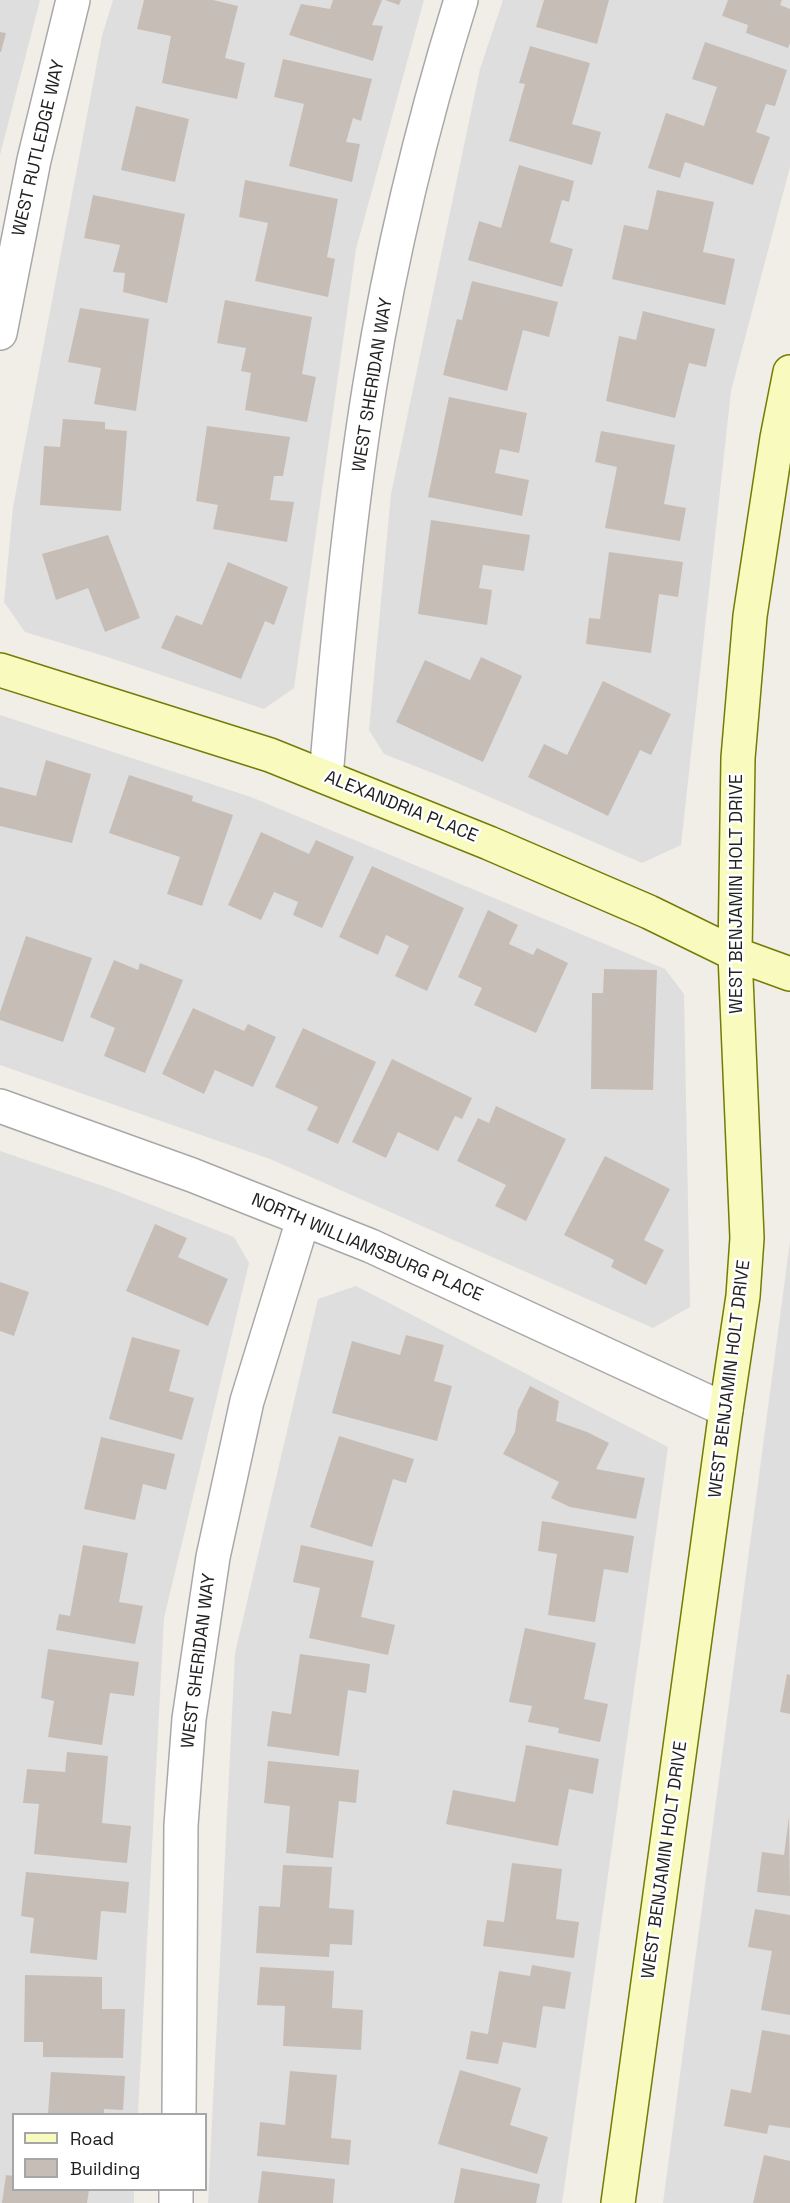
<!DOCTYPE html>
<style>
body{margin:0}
#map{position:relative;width:790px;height:2203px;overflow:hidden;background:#f1eee8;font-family:"Space Grotesk",sans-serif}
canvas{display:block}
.legend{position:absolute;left:12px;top:2113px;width:195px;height:78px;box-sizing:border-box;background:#fff;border:2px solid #a6a6a6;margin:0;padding:8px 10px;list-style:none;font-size:18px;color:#212121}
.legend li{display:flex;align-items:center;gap:12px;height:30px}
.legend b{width:30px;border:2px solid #a6a6a6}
</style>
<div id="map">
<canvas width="790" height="2203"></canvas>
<ul class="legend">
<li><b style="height:8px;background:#f9fabd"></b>Road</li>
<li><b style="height:16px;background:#c6bdb7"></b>Building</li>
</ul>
</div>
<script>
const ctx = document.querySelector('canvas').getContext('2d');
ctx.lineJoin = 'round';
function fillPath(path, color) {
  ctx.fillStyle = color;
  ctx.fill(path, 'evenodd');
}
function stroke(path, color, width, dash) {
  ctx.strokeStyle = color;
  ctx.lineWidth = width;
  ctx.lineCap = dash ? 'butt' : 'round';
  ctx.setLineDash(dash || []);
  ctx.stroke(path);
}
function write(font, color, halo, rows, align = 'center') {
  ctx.font = font + ' "Space Grotesk",sans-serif';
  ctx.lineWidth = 5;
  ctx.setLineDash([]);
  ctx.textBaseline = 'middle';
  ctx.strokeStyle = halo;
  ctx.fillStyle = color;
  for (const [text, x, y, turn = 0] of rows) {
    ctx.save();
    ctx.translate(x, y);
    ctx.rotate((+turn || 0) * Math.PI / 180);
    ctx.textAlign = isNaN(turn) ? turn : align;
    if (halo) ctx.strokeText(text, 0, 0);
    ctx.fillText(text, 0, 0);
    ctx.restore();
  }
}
fillPath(new Path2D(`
 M0 0H40L0 155Z
 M113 0H424L356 249 294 688 264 709 104 656 25 632 4 602 13 507 102 36Z
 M503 0H790V167L731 391 681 845 642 863 448 779 384 754 369 730 391 494 480 69Z
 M0 715 251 797 665 969 684 994 690 1307 653 1328 270 1159 0 1065Z
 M0 1151 106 1187 234 1237 249 1263 164 1618 138 2114H14V2190H134V2203H0Z
 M790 1241V2203H663Z
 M356 1286 668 1447 562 2203H208L235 1653 318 1299Z`), '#dfdede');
fillPath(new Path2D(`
 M144 0H213L238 6 225 58 245 63 237 99 162 83 171 36 137 29Z
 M333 0H382L372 25 383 26 373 61 289 35 301 4 330 9Z
 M385 0H401L399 5Z
 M544 0H609L597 44 536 27Z
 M728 0H782L780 5 790 9V43L788 48 746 33 748 25 722 16Z
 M0 32 6 33 1 52H0Z
 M705 42 787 70 775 106 766 104 756 132 770 137 753 185 685 162 680 178 648 168 666 113 704 126 717 87 692 79Z
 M530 46 590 63 572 124 601 132 592 165 509 141 525 84 519 83Z
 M283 59 372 79 361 121 353 118 346 142 360 144 352 182 289 166 304 104 274 97Z
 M136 106 189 119 175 182 121 170Z
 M519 165 574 181 569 202 562 200 550 242 573 249 562 287 468 260 479 221 501 228Z
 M245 180 338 199 327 257 335 259 328 297 255 281 268 223 239 217Z
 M657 190 714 202 703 252 735 259 725 305 612 279 624 225 648 230Z
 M93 195 185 214 167 303 123 292 125 273 113 272 120 245 84 238Z
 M472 281 558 302 549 337 523 330 507 391 443 375 457 319 462 320Z
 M225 300 312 317 302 374 316 377 307 422 245 410 251 373 241 371 246 348 217 343Z
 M80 308 149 319 136 411 94 404 101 368 68 362Z
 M643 311 715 329 706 367 689 363 675 418 606 401 619 336 636 340Z
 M449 397 527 413 519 453 500 449 495 473 529 480 522 516 428 497Z
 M63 419 105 422V429L127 431 121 511 40 505 44 446 60 447Z
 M207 426 290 437 283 476H274L270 500 294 502 287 542 213 529 218 505 196 501Z
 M601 431 675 445 664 504 686 508 680 541 605 528 617 467 595 462Z
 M431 520 530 535 524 571 483 565 479 588 492 590 487 625 418 614Z
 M108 535 140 618 105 632 88 588 56 600 42 554Z
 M609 552 683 562 678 597 659 594 651 653 586 644 589 618 600 619Z
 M228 562 288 587 274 625 265 621 241 679 161 648 176 615 202 625Z
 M481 657 522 676 483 762 396 722 425 660 470 680Z
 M603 681 671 714 651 755 640 750 608 816 528 777 544 744 567 755Z
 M46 760 91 774 72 843 0 826V787L36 796Z
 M129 775 193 796 192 801 233 815 202 906 167 894 180 857 109 833Z
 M261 832 309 854 316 840 354 857 322 928 293 915 298 902 274 892 261 920 228 905Z
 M372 866 464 908 427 991 395 976 409 946 386 935 378 955 339 937Z
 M488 910 518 925 509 944 533 955 537 948 568 963 536 1033 474 1005 482 988 458 977Z
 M26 936 92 958 63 1042 0 1020V1012Z
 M114 960 138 970 140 963 183 980 145 1073 104 1056 115 1028 90 1017Z
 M604 969 657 970 653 1090 591 1089 592 993H603Z
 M193 1008 244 1031 248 1024 276 1037 253 1087 215 1070 204 1094 162 1074Z
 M303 1028 376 1062 338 1144 307 1130 318 1107 275 1087Z
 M392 1059 472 1098 462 1119 455 1116 438 1151 398 1132 386 1158 352 1142Z
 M496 1106 566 1139 526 1221 495 1206 506 1185 457 1161 478 1118 489 1123Z
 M605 1156 670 1189 644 1240 664 1250 646 1285 611 1267 614 1260 564 1235Z
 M155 1224 187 1238 178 1257 228 1279 208 1326 126 1291Z
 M0 1282 29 1292 14 1336 0 1331Z
 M406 1335 444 1345 434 1381 452 1386 437 1441 332 1413 352 1341 400 1355Z
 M132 1337 180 1350 169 1391 194 1398 182 1440 109 1419Z
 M530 1386 559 1401 556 1421 587 1432 609 1443 596 1469 645 1478 636 1519 570 1507 551 1498 559 1482 503 1454 515 1432 518 1410Z
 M339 1436 414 1459 406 1483 393 1479 372 1547 310 1527Z
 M101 1437 175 1454 166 1490 143 1484 135 1520 84 1509Z
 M542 1521 634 1536 628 1573 604 1569 595 1622 548 1615 557 1554 538 1551Z
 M83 1545 128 1553 119 1602 143 1606 135 1644 56 1630 59 1614 70 1616Z
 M301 1545 374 1561 361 1617 395 1625 388 1655 309 1638 320 1588 293 1582Z
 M525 1628 596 1643 584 1699 608 1704 600 1742 558 1733 559 1728 528 1722 532 1706 509 1702Z
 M48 1649 139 1662 134 1696 110 1693 102 1745 48 1737 54 1701 41 1698Z
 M300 1654 370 1664 366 1693 348 1690 339 1756 267 1746 272 1711 291 1714Z
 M787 1674 790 1675V1714L780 1712Z
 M526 1745 599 1759 593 1794 569 1789 558 1846 446 1824 453 1790 515 1802Z
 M67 1752 108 1756 102 1823 131 1826 127 1863 34 1854 39 1804 23 1803 27 1769 65 1772Z
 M268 1761 359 1770 356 1803 339 1801 333 1858 286 1853 290 1806 264 1803Z
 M789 1817 790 1896 757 1892 762 1852 784 1855Z
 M512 1863 562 1869 556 1919 579 1922 574 1958 483 1946 487 1920 504 1922Z
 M283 1865 332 1867 329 1908 354 1910 352 1945 330 1944 329 1957 256 1953 259 1906 280 1907Z
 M26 1872 129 1882 126 1913 101 1911 97 1960 30 1953 34 1918 21 1916Z
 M755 1909 790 1915V2015L761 2010 772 1951 748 1947Z
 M532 1965 571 1972 565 2009 543 2006 536 2048 503 2042 498 2064 466 2059 471 2031 488 2034 499 1971 530 1976Z
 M260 1967 334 1971 332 2008 363 2010 361 2050 283 2046 285 2006 257 2005Z
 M25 1975 102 1977V2009H125L123 2058 43 2057V2042H24Z
 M762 2030 790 2035V2128L769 2125 767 2134 724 2126 731 2089 751 2093Z
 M460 2070 521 2088 510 2125 548 2137 537 2174 438 2144Z
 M290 2071 337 2075 331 2138 351 2140 349 2165 257 2156 260 2122 285 2125Z
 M51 2072 125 2076 123 2110 104 2109V2114H48Z
 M764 2155 790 2161V2203H753Z
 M461 2168 540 2184 536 2203H454Z
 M262 2171 335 2179 333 2203H258Z
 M6 2175 14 2176V2190H89L87 2203H2Z`), '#c6bdb7');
const street = new Path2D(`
 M0 333 34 160 73 0
 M326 777C337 646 349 514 370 384 391 255 422 125 461 0
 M0 1106 192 1175 371 1246 726 1410
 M179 2114 181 1825 189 1719 213 1557 247 1401 303 1220
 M176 2203V2190`);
const secondary = new Path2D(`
 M0 670 270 755 489 843 649 912 735 954 790 974
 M618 2203 726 1410 743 1296 747 1238 735 954 738 758 750 616 777 438 790 372`);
stroke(street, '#a8a8a8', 36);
stroke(secondary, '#737c04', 36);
stroke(street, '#fff', 33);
stroke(secondary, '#f9fabd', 33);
write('18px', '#212121', '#fff', [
 ["WEST RUTLEDGE WAY",39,148,-77],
 ["WEST SHERIDAN WAY",373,385,-81],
 ["ALEXANDRIA PLACE",401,807,22],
 ["WEST BENJAMIN HOLT DRIVE",737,894,-90],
 ["NORTH WILLIAMSBURG PLACE",367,1248,23],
 ["WEST BENJAMIN HOLT DRIVE",730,1379,-83],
 ["WEST SHERIDAN WAY",199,1661,-83],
 ["WEST BENJAMIN HOLT DRIVE",665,1860,-82]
]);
</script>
